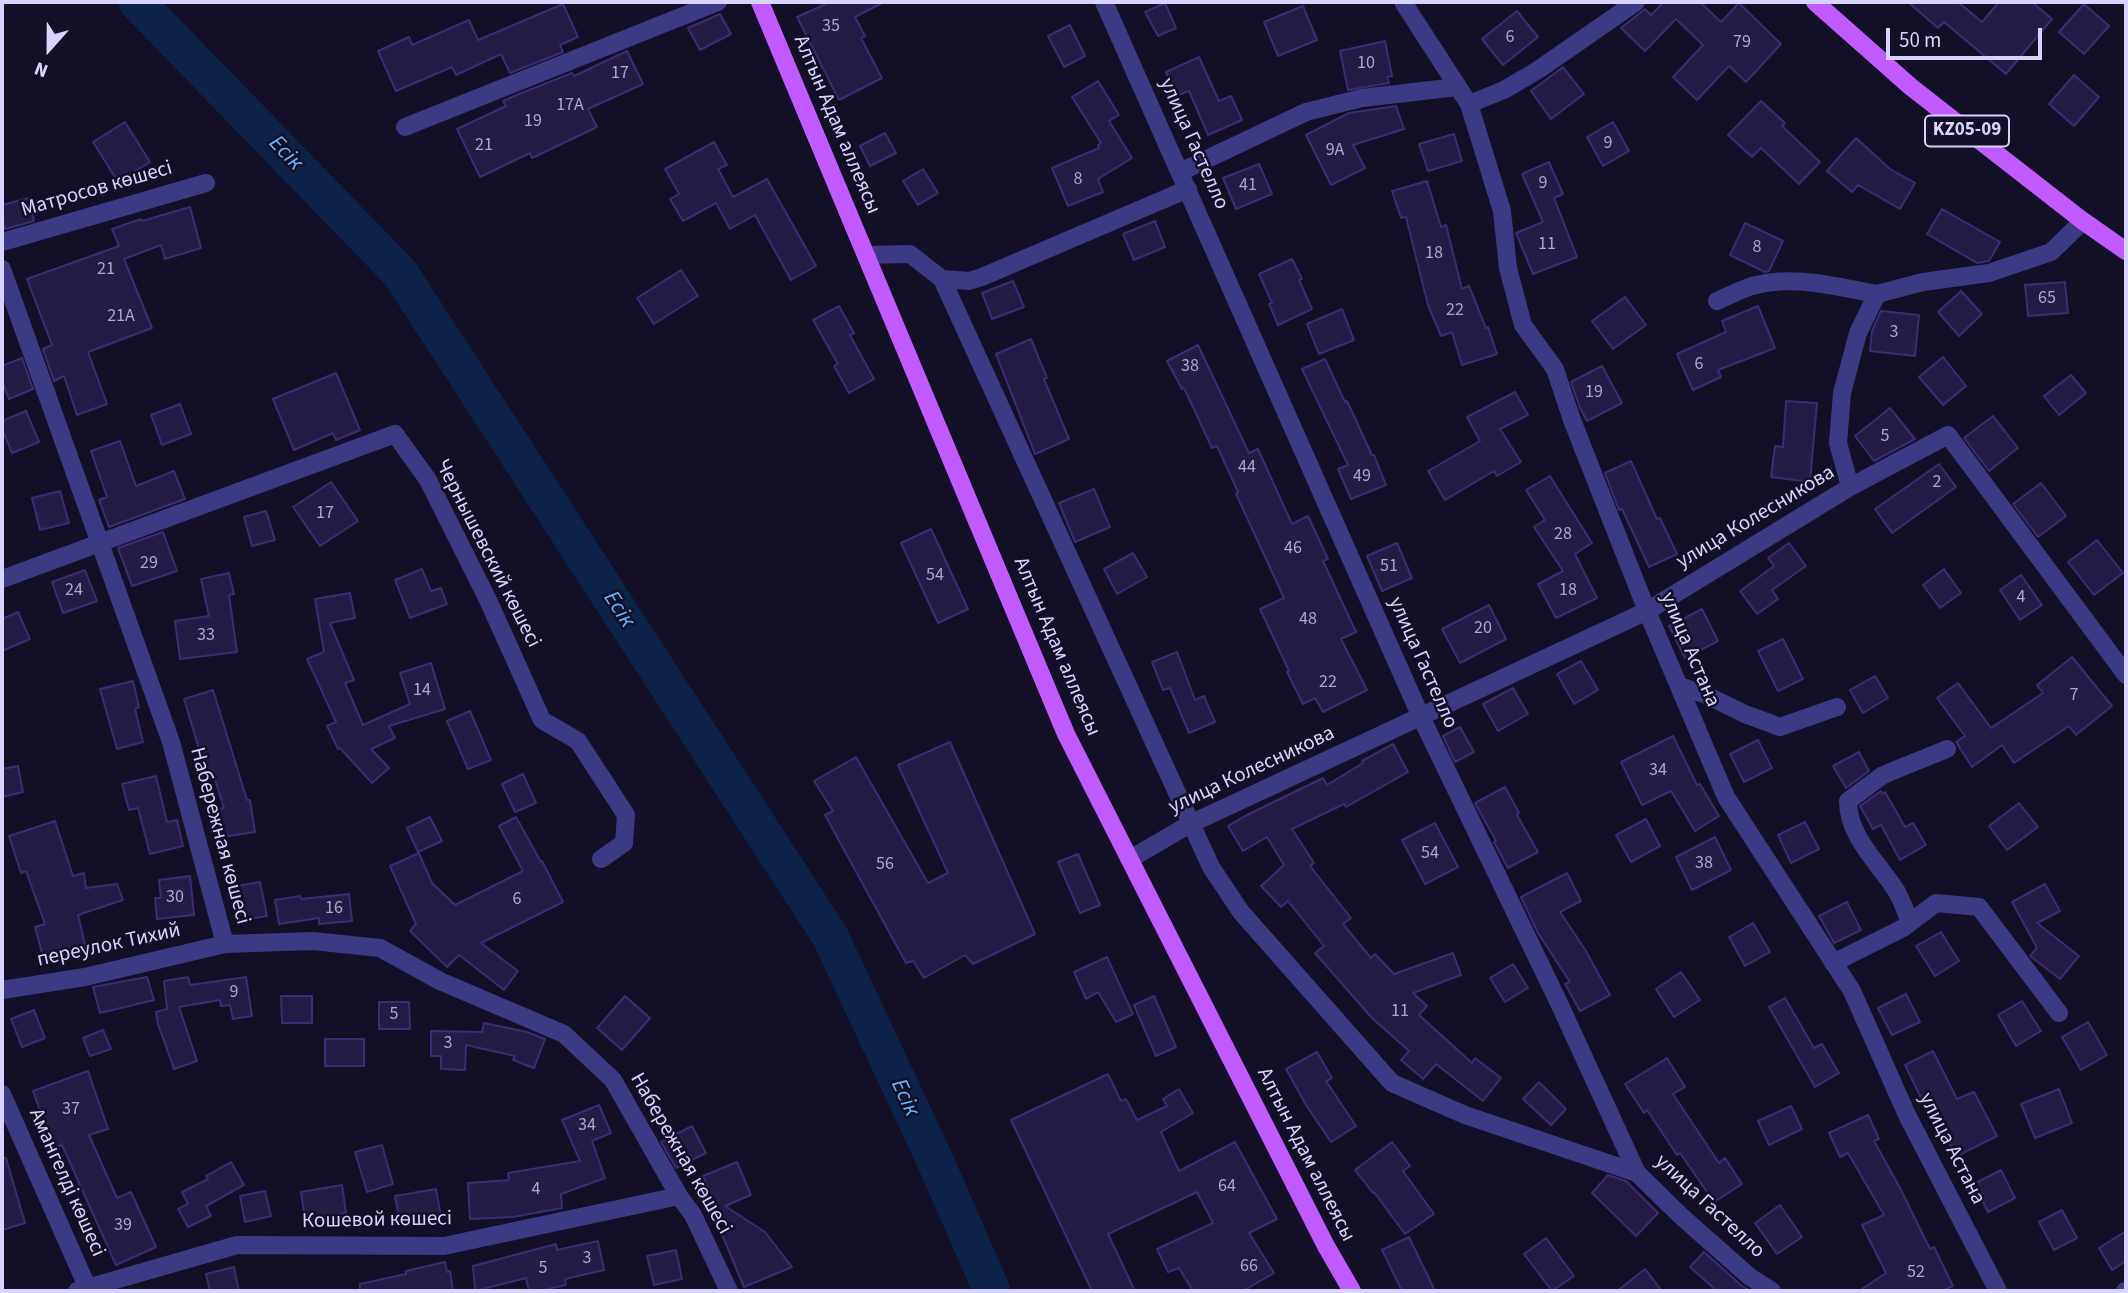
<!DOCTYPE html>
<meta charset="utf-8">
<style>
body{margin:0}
#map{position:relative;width:2128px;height:1293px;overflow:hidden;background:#130f26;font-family:"Source Sans 3",sans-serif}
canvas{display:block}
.frame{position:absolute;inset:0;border:4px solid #d9d4ff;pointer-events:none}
.north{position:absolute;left:14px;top:14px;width:70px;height:70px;-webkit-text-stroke:5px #130f26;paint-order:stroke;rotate:201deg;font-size:19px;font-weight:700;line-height:28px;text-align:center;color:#d9d4ff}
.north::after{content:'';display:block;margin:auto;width:24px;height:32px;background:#d9d4ff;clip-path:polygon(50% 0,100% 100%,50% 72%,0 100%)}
.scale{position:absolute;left:1886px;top:28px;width:156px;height:32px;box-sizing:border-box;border:4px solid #d9d4ff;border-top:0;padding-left:9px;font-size:21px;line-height:24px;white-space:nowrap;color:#d9d4ff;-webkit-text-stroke:5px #130f26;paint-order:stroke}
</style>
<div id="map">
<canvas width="2128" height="1293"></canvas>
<div class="frame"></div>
<div class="north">N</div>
<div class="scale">50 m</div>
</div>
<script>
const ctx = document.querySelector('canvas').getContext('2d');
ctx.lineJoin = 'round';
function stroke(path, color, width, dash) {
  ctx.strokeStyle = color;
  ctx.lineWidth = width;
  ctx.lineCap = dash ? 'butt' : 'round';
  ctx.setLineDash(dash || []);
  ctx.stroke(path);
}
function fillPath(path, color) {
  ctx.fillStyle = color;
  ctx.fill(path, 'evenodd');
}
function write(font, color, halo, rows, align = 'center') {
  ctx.font = font + ' "Source Sans 3",sans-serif';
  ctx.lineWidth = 5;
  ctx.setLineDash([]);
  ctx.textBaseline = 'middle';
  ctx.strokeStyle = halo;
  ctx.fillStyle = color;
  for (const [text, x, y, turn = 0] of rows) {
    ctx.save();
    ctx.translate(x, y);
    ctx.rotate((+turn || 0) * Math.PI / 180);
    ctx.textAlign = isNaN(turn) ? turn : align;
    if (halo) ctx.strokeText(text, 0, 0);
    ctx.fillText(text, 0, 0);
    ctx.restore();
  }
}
stroke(new Path2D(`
 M137 2 400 273 830 936 933 1156 992 1291`), '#0c2248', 37);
const building = new Path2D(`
 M830 2H884L855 17 865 36 861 38 882 78 839 100 797 17Z
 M1657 2H1700L1721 22 1739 3 1781 44 1746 82 1729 66 1697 100 1673 77 1703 45 1676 19 1645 51 1621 28 1645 9 1651 15 1661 5Z
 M1908 2H1958L1982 22 1999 2H2032L2052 19 2006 74 1944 22 1938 28Z
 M1165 3 1176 28 1158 36 1145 12Z
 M563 4 578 37 560 45 563 52 510 73 501 54 456 75 452 67 396 91 378 51 409 37 412 45 469 20 478 40Z
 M2084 4 2109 26 2084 54 2059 32Z
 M1303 6 1317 40 1278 56 1264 22Z
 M1517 11 1538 37 1503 65 1482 39Z
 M720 14 731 34 700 50 688 28Z
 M1070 25 1085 56 1064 67 1048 36Z
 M1385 41 1392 76 1387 77 1389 83 1348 90 1340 51Z
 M627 51 643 84 588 109 597 127 532 158 530 153 480 177 457 129 506 106 503 101 519 94 572 73 574 76Z
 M1199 57 1219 101 1231 96 1242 120 1208 135 1189 91 1176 96 1166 72Z
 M1563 67 1584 94 1551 119 1531 91Z
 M2074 75 2099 97 2074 126 2049 104Z
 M1098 81 1119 115 1109 121 1132 158 1098 179 1103 192 1068 206 1052 168 1099 148 1098 145 1101 143 1072 97Z
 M1761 101 1785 123 1782 126 1820 162 1799 184 1761 148 1752 157 1728 135Z
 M1396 106 1404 129 1353 145 1365 168 1331 185 1306 135 1349 113Z
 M125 122 150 162 118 182 93 142Z
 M1613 122 1629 151 1603 166 1587 137Z
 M885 133 896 153 870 166 860 146Z
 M1454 134 1462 161 1428 171 1419 144Z
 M1856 138 1890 169 1915 183 1900 209 1858 185 1852 192 1827 171Z
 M714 142 727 165 718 169 733 197 767 179 816 266 791 280 755 215 730 229 716 203 683 221 670 199 679 194 665 169Z
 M1549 162 1563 194 1554 198 1577 257 1533 274 1516 233 1543 222 1522 174Z
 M1259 164 1272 194 1236 209 1223 178Z
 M923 169 938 193 918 205 903 181Z
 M1427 181 1441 227 1446 225 1462 289 1469 286 1486 328 1488 327 1497 354 1462 365 1452 332 1441 336 1428 305 1406 217 1401 218 1392 191Z
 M29 198 34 221 5 229 2 216V205Z
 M190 207 201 248 165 259 161 245 124 259 152 328 88 352 107 404 77 415 64 376 54 381 43 349 52 345 27 279 119 246 112 229 141 219 142 221Z
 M1942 209 2000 242 1989 261 1977 263 1927 234Z
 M1155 221 1165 247 1134 260 1123 234Z
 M1745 223 1783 241 1769 271 1765 272 1730 255Z
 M1292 259 1302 279 1299 280 1312 309 1278 325 1269 304 1272 303 1259 274Z
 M681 270 698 296 654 324 637 298Z
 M1013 281 1024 307 992 319 982 293Z
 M2065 282 2068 313 2028 316 2025 285Z
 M1961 291 1982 314 1959 336 1938 312Z
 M1625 297 1646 325 1613 349 1592 321Z
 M839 306 854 333 850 335 874 379 849 393 834 366 838 364 813 320Z
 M1758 306 1775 348 1718 370 1721 377 1693 390 1677 354 1726 332 1722 321Z
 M1342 309 1354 340 1319 354 1307 324Z
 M1881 311 1919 315 1915 356 1870 351 1872 331Z
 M1031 339 1047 378 1044 379 1069 439 1035 454 996 354Z
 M1198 345 1249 453 1258 449 1292 524 1308 516 1328 559 1323 561 1356 632 1341 639 1367 690 1323 712 1315 698 1303 704 1287 672 1289 671 1260 609 1284 598 1236 494 1238 492 1217 446 1212 448 1184 388 1182 389 1167 361Z
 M1943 357 1966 386 1943 405 1919 377Z
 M22 358 33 389 9 399 2 381V366Z
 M1325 359 1345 402 1347 401 1372 455H1374L1386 485 1351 499 1338 469 1348 465 1302 369Z
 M1602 366 1622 403 1587 421 1580 408 1571 382Z
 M336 373 360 430 336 440 333 433 294 450 273 399Z
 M2071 375 2086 393 2059 415 2044 396Z
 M1515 392 1528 415 1500 429 1521 462 1497 476 1494 471 1445 500 1428 471 1480 441 1467 417Z
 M1786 401 1817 403 1810 482 1771 477 1775 446 1783 447Z
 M180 404 191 434 162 445 151 415Z
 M1890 408 1915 439 1874 461 1855 436Z
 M26 411 39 442 12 453 2 429V421Z
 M1993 416 2018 448 1989 471 1964 438Z
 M120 441 136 486 174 471 185 499 109 527 99 500 107 497 91 451Z
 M1631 461 1657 519 1660 518 1677 554 1649 567 1622 509 1619 510 1605 473Z
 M1939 464 1956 487 1892 533 1875 509Z
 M1550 476 1592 543 1575 554 1597 598 1556 618 1538 584 1563 571 1534 527 1545 520 1526 490Z
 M331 482 358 521 320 546 293 507Z
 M2041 483 2066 516 2038 537 2013 504Z
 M1094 489 1110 527 1075 542 1059 503Z
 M60 491 69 523 40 530 32 498Z
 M266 511 275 540 252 546 244 517Z
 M931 529 968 609 938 623 901 543Z
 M163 532 177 571 132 586 118 548Z
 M2097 540 2123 573 2094 595 2068 562Z
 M1397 543 1412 578 1382 591 1367 556Z
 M1789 543 1806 566 1772 590 1778 599 1757 614 1740 591 1774 566 1768 558Z
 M1133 553 1147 577 1117 594 1104 569Z
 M422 569 431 591 441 588 447 604 410 618 395 580Z
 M1944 569 1961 593 1940 608 1923 585Z
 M85 570 97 601 63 613 52 582Z
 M229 573 234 594 229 595 237 652 180 659 175 621 209 616 201 579Z
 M2021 575 2042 605 2020 620 2000 590Z
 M350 593 355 618 330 623 354 680 345 683 363 725 410 704 400 673 431 663 445 709 389 726 395 738 371 749 389 768 372 783 340 748 338 749 327 726 336 722 307 659 324 652 315 599Z
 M1489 605 1506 639 1460 663 1442 629Z
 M1702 609 1718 641 1685 658 1669 626Z
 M18 612 30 639 2 651V619Z
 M1783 639 1803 679 1778 691 1758 651Z
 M1177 652 1195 700 1204 696 1215 722 1189 733 1170 688 1163 690 1152 662Z
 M2072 657 2112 706 2076 735 2069 726 2014 763 2002 745 1972 767 1956 742 1965 736 1937 698 1958 683 1991 728 2043 693 2037 685Z
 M1581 661 1598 690 1574 704 1557 674Z
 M1875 676 1888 698 1863 713 1850 690Z
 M133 681 139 707 135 709 143 742 117 749 100 689Z
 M1513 688 1528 714 1498 731 1483 704Z
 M213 690 247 800H250L255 832 222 837 218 809 224 808 212 770 206 772 184 699Z
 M470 711 491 760 468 769 447 721Z
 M1460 727 1474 752 1455 762 1443 736Z
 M1673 736 1697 785 1700 784 1719 816 1695 831 1671 791 1642 805 1621 762Z
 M1758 740 1772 768 1744 782 1730 754Z
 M950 742 1035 934 973 964 965 955 924 978 913 961 906 963 825 815 833 811 814 781 856 757 928 883 948 873 898 765Z
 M1393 744 1408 772 1346 807 1344 804 1292 829 1314 863 1310 866 1351 918 1343 924 1371 958 1375 954 1394 974 1453 953 1461 975 1413 993 1427 1006 1419 1015 1472 1063 1475 1058 1501 1078 1483 1101 1436 1064 1423 1079 1401 1060 1409 1051 1372 1018 1315 953 1324 946 1288 901 1281 907 1261 886 1284 865 1267 837 1243 851 1228 826 1245 816 1323 778 1327 785 1363 763 1362 761Z
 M1859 752 1869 771 1846 788 1833 766Z
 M18 766 23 792 2 797V769Z
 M523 774 536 803 515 812 502 784Z
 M156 776 167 822 177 820 183 846 150 854 138 808 129 810 122 784Z
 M1505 787 1519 813 1517 815 1538 852 1508 868 1494 842 1496 841 1475 803Z
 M1881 791 1882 794 1885 792 1905 827 1913 823 1926 845 1900 860 1881 825 1873 829 1860 806Z
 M2019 803 2038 827 2007 850 1989 826Z
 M430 817 442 841 418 852 407 828Z
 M516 817 541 862 542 861 563 902 481 943 518 971 504 990 459 955 447 967 410 931 416 924 390 866 419 853 432 883 455 905 523 871 499 826Z
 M1646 819 1660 846 1631 862 1616 835Z
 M55 821 73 876 84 873 86 888 117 884 123 900 78 915 87 953 45 964 35 927 45 924 26 871 21 873 9 836Z
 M1805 822 1819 849 1791 863 1778 835Z
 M1435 823 1458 867 1425 884 1402 840Z
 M1715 837 1731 870 1692 890 1676 857Z
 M1078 854 1100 905 1080 913 1058 862Z
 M1567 873 1581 901 1560 912 1586 951 1610 995 1580 1011 1565 984 1570 982 1538 933 1521 897Z
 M190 876 194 915 157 919 155 898H161L159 880Z
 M260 882 267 916 244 920 237 886Z
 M2045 884 2060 911 2037 923 2079 956 2060 979 2030 956 2037 948 2012 902Z
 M349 894 352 921 319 924V918L279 924 275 900 300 896 301 899Z
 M1847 902 1861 930 1834 943 1819 916Z
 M1753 923 1770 952 1745 966 1729 937Z
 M1941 932 1959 961 1935 976 1916 946Z
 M1107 957 1133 1014 1116 1022 1098 992 1086 999 1074 972Z
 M1513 964 1528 988 1505 1002 1490 978Z
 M1681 972 1700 1000 1674 1017 1656 989Z
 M147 977 154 1000 100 1013 93 987Z
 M188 977 190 985 246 977 252 1016 233 1019 230 1005 221 1006 220 1000 179 1007 197 1061 174 1069 158 1024 156 1012 167 1009 164 981Z
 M1906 994 1920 1022 1892 1035 1878 1008Z
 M281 996H312V1023H282Z
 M625 996 650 1018 622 1050 597 1028Z
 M1154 996 1176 1047 1156 1056 1134 1005Z
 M1785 998 1814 1048 1822 1044 1839 1073 1815 1087 1769 1007Z
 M2022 1001 2041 1031 2016 1046 1998 1015Z
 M379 1002H409L410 1029H379Z
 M34 1010 45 1038 22 1047 11 1019Z
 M2088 1022 2107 1055 2081 1070 2062 1037Z
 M484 1023 527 1032 545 1039 534 1068 513 1060 515 1056 466 1045 465 1070 441 1069V1056H431V1031L482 1032Z
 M103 1030 111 1049 90 1056 83 1038Z
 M325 1039H364V1066H325Z
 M1933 1051 1957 1099 1974 1092 1997 1136 1957 1156 1923 1102 1905 1065Z
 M1317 1052 1332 1078 1326 1081 1356 1126 1331 1142 1306 1105 1286 1069Z
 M1667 1058 1685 1087 1673 1094 1719 1163 1725 1158 1742 1184 1714 1202 1680 1153 1677 1155 1647 1110 1644 1113 1625 1084Z
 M88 1071 108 1129 89 1135 117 1198 131 1192 156 1247 116 1265 62 1145 53 1148 33 1091Z
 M1108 1074 1121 1101 1126 1099 1137 1120 1167 1106 1163 1099 1179 1089 1193 1113 1161 1132 1179 1171 1235 1142 1277 1219 1249 1233 1274 1273 1243 1291H1193L1179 1268 1168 1272 1157 1249 1213 1223 1197 1192 1108 1234 1135 1291H1092L1011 1120Z
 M1539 1082 1566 1109 1551 1125 1523 1099Z
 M2059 1089 2072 1123 2035 1138 2021 1104Z
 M599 1105 611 1133 592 1141 605 1178 561 1194 562 1208 513 1217 470 1219 468 1183 509 1180 508 1173 580 1161 562 1120Z
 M1791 1106 1802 1129 1769 1145 1758 1121Z
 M1868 1115 1879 1139 1874 1141 1900 1188 1930 1249 1934 1247 1953 1286 1942 1291H1859L1886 1273 1862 1225 1884 1215 1848 1153 1840 1157 1829 1133Z
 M692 1126 706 1153 676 1168 661 1142Z
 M1392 1142 1410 1166 1403 1171 1434 1214 1405 1234 1374 1192 1373 1193 1355 1170Z
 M382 1145 393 1184 367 1192 355 1152Z
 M2 1158H6L25 1223 2 1230Z
 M231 1162 244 1185 206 1206 211 1216 188 1227 178 1209 188 1204 182 1192 208 1179 206 1176Z
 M737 1162 751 1195 725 1206 765 1232 792 1267 744 1287 721 1232 726 1230 703 1176Z
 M2001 1170 2015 1198 1988 1212 1974 1184Z
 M1608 1175 1626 1181 1658 1213 1636 1236 1592 1193Z
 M342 1185 346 1213 305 1219 301 1192Z
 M436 1189 441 1217 400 1223 395 1196Z
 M265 1191 271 1216 245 1222 240 1196Z
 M1780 1205 1802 1237 1777 1254 1755 1223Z
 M2062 1210 2077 1238 2054 1250 2039 1222Z
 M2126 1231V1261L2112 1270 2099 1248Z
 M1409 1237 1435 1291H1402L1382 1250Z
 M1546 1238 1574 1276 1552 1291 1524 1254Z
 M598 1241 604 1270 565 1279 566 1285 539 1291H529L526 1278 475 1291 473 1266 556 1244 557 1250Z
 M676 1250 682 1279 654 1285 647 1256Z
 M1704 1252 1742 1286 1751 1291H1717L1690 1267Z
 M445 1262 447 1272 450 1271 453 1291H360V1284L406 1274V1271Z
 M234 1267 239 1291H210L206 1274Z
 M1645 1269 1662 1291H1617Z`);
fillPath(building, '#241b47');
stroke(building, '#3b2d73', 2);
stroke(new Path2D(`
 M1104 2 1421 717 1558 1001 1637 1173 1681 1216 1750 1277 1772 1291
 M1403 2 1469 104 1502 211 1508 268 1523 325 1555 369 1572 420 1647 611 1726 797 1852 991 1907 1115 1998 1291
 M1469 104 1504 90 1538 70 1636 2
 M405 127 718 2
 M1180 172 1306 112 1362 98 1457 87
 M2 242 206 183
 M866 255 910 254 942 279 969 281 982 277 1188 189
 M2 269 171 742 225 944
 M942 279 1211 867 1241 912 1392 1083 1465 1115 1637 1173
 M1717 301C1728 296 1740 290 1752 286 1793 274 1837 287 1877 294
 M1850 487 1838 443 1842 393 1858 333 1877 294 1923 282 1989 273 2051 252 2083 221
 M2 579 395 434 428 480 488 600 542 720 578 741 626 815 624 843 601 859
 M1679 686 1704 694 1745 714 1780 727 1837 707
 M1130 859 1190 824 1647 611 1850 487 1948 435 2126 675
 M1910 922C1906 912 1902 901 1897 892 1879 863 1848 837 1848 801L1883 775 1947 749
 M1833 963 1903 928 1936 903 1979 907 2059 1013
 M2 990 85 977 225 944 313 941 380 948 440 981 564 1034 613 1080 679 1196 693 1215 729 1291
 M2 1094 89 1291
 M77 1291 237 1245 444 1246 679 1196
 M2125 1291H2126`), '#3d3a85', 18);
stroke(new Path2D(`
 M760 2 1066 734 1326 1246 1352 1291
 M1815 2 1911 87 2083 221 2126 251`), '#c25bff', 18);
write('18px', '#aca6d1', null, [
 ["35",831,27],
 ["6",1510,38],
 ["79",1742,43],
 ["10",1366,64],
 ["17",620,74],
 ["17А",570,106],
 ["19",533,122],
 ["9",1608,144],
 ["21",484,146],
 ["9А",1335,151],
 ["8",1078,180],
 ["9",1543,184],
 ["41",1248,186],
 ["11",1547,245],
 ["8",1757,248],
 ["18",1434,254],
 ["21",106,270],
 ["65",2047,299],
 ["22",1455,311],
 ["21А",121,317],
 ["3",1894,333],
 ["6",1699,365],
 ["38",1190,367],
 ["19",1594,393],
 ["5",1885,437],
 ["44",1247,468],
 ["49",1362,477],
 ["2",1937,483],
 ["17",325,514],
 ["28",1563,535],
 ["46",1293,549],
 ["29",149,564],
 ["51",1389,567],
 ["54",935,576],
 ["24",74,591],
 ["18",1568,591],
 ["4",2021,598],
 ["48",1308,620],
 ["20",1483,629],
 ["33",206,636],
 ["22",1328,683],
 ["14",422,691],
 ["7",2074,696],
 ["34",1658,771],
 ["54",1430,854],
 ["38",1704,864],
 ["56",885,865],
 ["30",175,898],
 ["6",517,900],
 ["16",334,909],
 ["9",234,993],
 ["11",1400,1012],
 ["5",394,1015],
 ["3",448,1044],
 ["37",71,1110],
 ["34",587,1126],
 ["64",1227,1187],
 ["4",536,1190],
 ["39",123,1226],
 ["3",587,1259],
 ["66",1249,1267],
 ["5",543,1269],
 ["52",1916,1273]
]);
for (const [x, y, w] of [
 [1967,131,84]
]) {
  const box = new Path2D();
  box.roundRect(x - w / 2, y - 15.5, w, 31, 5);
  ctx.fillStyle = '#130f26';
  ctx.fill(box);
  stroke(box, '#d9d4ff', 2);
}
write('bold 19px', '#d9d4ff', null, [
 ["KZ05-09",1967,131]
]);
write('21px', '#d9d4ff', '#130f26', [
 ["Алтын Адам аллеясы",836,125,67],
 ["улица Гастелло",1193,144,66],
 ["Матросов көшесі",97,190,-16],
 ["улица Колесникова",1756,518,-31],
 ["Чернышевский көшесі",487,554,63],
 ["Алтын Адам аллеясы",1056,647,67],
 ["улица Астана",1689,650,67],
 ["улица Гастелло",1422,663,66],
 ["улица Колесникова",1252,771,-25],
 ["Набережная көшесі",219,836,75],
 ["переулок Тихий",109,946,-12],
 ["улица Астана",1951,1149,63],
 ["Набережная көшесі",680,1154,60],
 ["Алтын Адам аллеясы",1305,1155,63],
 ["Амангелді көшесі",66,1183,66],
 ["улица Гастелло",1709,1207,43],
 ["Кошевой көшесі",377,1221,-1]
]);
write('italic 23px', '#62b6ff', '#130f26', [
 ["Есік",285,154,46],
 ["Есік",618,610,57],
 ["Есік",904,1098,65]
]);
</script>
